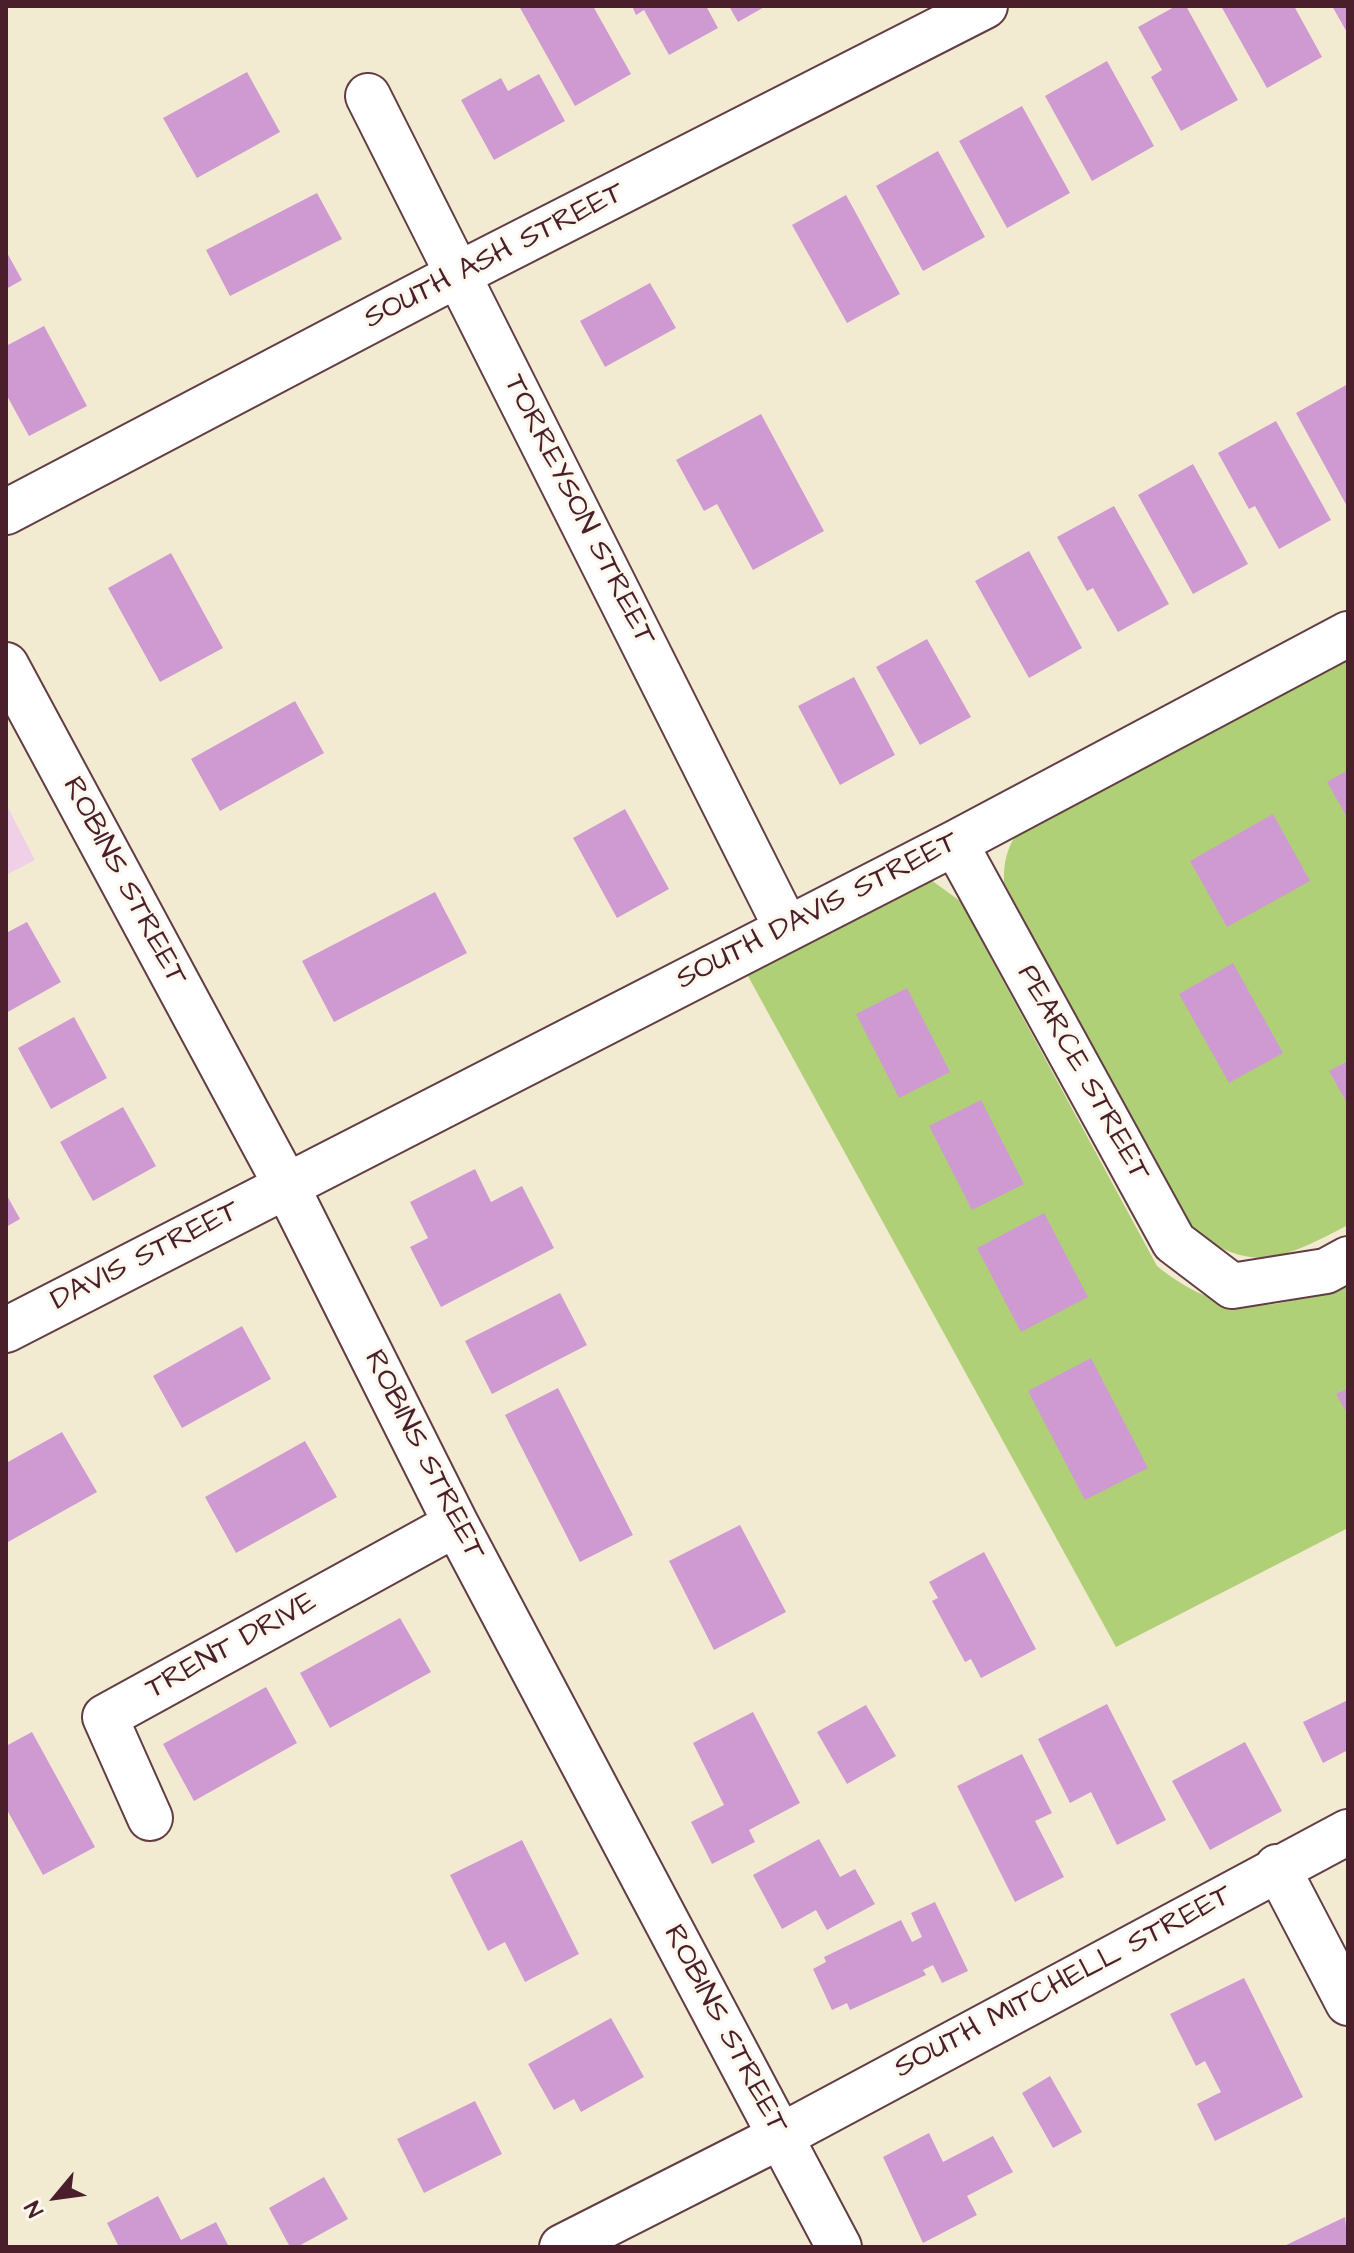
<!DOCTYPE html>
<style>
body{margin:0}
#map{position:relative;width:1354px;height:2253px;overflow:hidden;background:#f3ead2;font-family:"Architects Daughter",sans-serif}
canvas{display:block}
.frame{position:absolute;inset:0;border:8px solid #4a1f2b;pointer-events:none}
.north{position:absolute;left:16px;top:2157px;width:80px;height:80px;-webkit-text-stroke:6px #fbf7ec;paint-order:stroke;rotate:241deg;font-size:22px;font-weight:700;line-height:32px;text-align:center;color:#4a1f2b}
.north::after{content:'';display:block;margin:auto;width:28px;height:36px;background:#4a1f2b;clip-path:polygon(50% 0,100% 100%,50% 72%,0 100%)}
</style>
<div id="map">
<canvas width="1354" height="2253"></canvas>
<div class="frame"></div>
<div class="north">N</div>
</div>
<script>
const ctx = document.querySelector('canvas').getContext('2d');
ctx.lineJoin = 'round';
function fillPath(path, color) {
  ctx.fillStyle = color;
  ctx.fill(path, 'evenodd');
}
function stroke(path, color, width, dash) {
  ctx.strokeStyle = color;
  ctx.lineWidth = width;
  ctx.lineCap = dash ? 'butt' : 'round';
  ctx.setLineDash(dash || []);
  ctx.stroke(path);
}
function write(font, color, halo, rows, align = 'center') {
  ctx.font = font + ' "Architects Daughter",sans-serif';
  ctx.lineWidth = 6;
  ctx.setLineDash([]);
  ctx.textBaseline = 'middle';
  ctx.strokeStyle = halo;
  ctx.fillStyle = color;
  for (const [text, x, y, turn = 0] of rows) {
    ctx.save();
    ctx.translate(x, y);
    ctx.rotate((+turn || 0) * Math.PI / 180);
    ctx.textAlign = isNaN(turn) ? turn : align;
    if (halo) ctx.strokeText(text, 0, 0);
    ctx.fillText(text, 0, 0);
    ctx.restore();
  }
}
fillPath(new Path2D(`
 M6 804 35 860 6 875Z`), '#efd0e6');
fillPath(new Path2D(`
 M1348 651V1225C1279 1261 1250 1276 1183 1223L1004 882C1003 856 1010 842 1025 821Z
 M931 880 960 901 1157 1266C1221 1318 1277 1315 1348 1278V1528L1116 1647 743 967 913 882Z`), '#b0d077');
fillPath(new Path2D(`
 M519 6H593L631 74 575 106Z
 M632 6H706L718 28 669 55 644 10 636 15Z
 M729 6H766L738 22Z
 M1176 6H1186L1238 100 1181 131 1151 77 1162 70 1138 27Z
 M1221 6H1294L1322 57 1267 88Z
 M1332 6H1348V34Z
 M1107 61 1154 146 1092 181 1045 96Z
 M247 72 280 132 197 178 163 118Z
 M539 74 565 121 494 160 461 100 501 78 508 91Z
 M1022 106 1070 193 1007 228 959 141Z
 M938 151 985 237 923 271 876 186Z
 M317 193 342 239 230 296 206 250Z
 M846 195 900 294 847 323 792 225Z
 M6 251 22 280 6 289Z
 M650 283 676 328 605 367 580 321Z
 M44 326 87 406 29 436 6 394V346Z
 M1348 384V508L1296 413Z
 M761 414 824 531 753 570 717 504 704 511 676 460Z
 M1276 421 1331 520 1279 549 1255 506 1249 509 1218 453Z
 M1193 464 1248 564 1193 594 1138 495Z
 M1114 506 1169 604 1118 632 1093 588 1087 591 1057 537Z
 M1029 551 1082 648 1029 678 975 581Z
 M171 553 223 648 160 682 108 588Z
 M927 639 971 717 920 745 876 667Z
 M854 677 895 755 840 785 798 706Z
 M295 701 324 753 220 811 191 759Z
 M1348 770V819L1327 782Z
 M625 809 669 889 617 918 573 838Z
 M1273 814 1310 881 1227 927 1190 861Z
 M435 892 467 953 334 1022 302 961Z
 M27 922 61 982 6 1013V933Z
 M1233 963 1283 1053 1229 1083 1179 994Z
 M907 988 950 1072 899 1098 856 1014Z
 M74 1017 107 1078 51 1109 18 1048Z
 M1348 1061V1105L1329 1071Z
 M981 1100 1024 1184 972 1210 929 1126Z
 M123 1107 156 1166 93 1201 60 1142Z
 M475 1169 491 1202 522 1186 554 1248 441 1307 410 1247 428 1238 410 1202Z
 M6 1194 20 1219 6 1227Z
 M1044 1213 1088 1297 1021 1332 977 1248Z
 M560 1293 587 1345 492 1394 465 1341Z
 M242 1326 271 1379 182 1428 153 1376Z
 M1091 1358 1148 1468 1085 1500 1028 1391Z
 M558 1388 633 1535 580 1562 505 1415Z
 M1348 1388V1415L1336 1394Z
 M62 1432 97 1492 8 1542 6 1463Z
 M305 1441 337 1497 236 1553 205 1497Z
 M740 1525 786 1612 714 1650 669 1561Z
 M984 1552 1036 1649 981 1678 971 1659 965 1662 932 1601 938 1598 929 1582Z
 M400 1618 431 1672 330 1728 300 1673Z
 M266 1687 297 1743 194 1801 163 1744Z
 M1348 1700V1750L1323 1763 1303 1722Z
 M1107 1704 1166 1820 1117 1845 1091 1792 1070 1803 1038 1739Z
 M866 1705 896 1756 847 1784 817 1732Z
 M753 1712 800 1803 749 1830 755 1842 712 1864 691 1822 724 1805 693 1743Z
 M32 1732 95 1847 43 1875 6 1808V1746Z
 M1245 1742 1282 1811 1210 1850 1172 1781Z
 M1022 1754 1052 1813 1035 1821 1064 1877 1015 1902 957 1786Z
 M819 1839 840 1877 855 1869 875 1904 827 1930 816 1910 782 1929 753 1875Z
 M522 1840 579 1954 525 1982 505 1942 488 1951 450 1875Z
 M935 1902 968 1971 942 1983 933 1965 923 1970 926 1975 850 2010 847 2003 832 2010 813 1969 826 1962 824 1957 901 1920 912 1942 922 1937 911 1913Z
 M1244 1978 1303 2097 1215 2141 1197 2104 1221 2092 1205 2061 1196 2066 1170 2014Z
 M611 2018 644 2077 581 2112 574 2099 554 2110 528 2064Z
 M1050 2076 1082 2132 1053 2148 1022 2093Z
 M475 2101 502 2154 424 2193 397 2139Z
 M929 2133 943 2162 993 2136 1013 2172 967 2196 977 2215 923 2243 883 2157Z
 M324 2177 348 2219 297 2247H290L269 2208Z
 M158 2196 181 2240 216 2222 229 2247H119L107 2223Z
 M1345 2217 1348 2247H1282Z`), '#cf9ad2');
const minor = new Path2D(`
 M368 96 786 927
 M6 512 459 274 985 6
 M6 665 286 1185 456 1524 839 2247
 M955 843 1174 1242 1232 1286 1326 1271 1348 1259
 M6 1330 955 843 1348 634
 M150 1818 105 1717 456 1524
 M1277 1867 1348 2003
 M562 2247 781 2136 1348 1832`);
stroke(minor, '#633d44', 48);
stroke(minor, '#fff', 44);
write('30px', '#4a1f2b', '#fbf7ec', [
 ["SOUTH ASH STREET",495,257,-27],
 ["TORREYSON STREET",578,511,63],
 ["ROBINS STREET",123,882,62],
 ["SOUTH DAVIS STREET",818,912,-27],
 ["PEARCE STREET",1082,1074,61],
 ["DAVIS STREET",146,1257,-27],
 ["ROBINS STREET",423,1456,63],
 ["TRENT DRIVE",232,1647,-29],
 ["SOUTH MITCHELL STREET",1064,1983,-28],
 ["ROBINS STREET",724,2030,62]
]);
</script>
